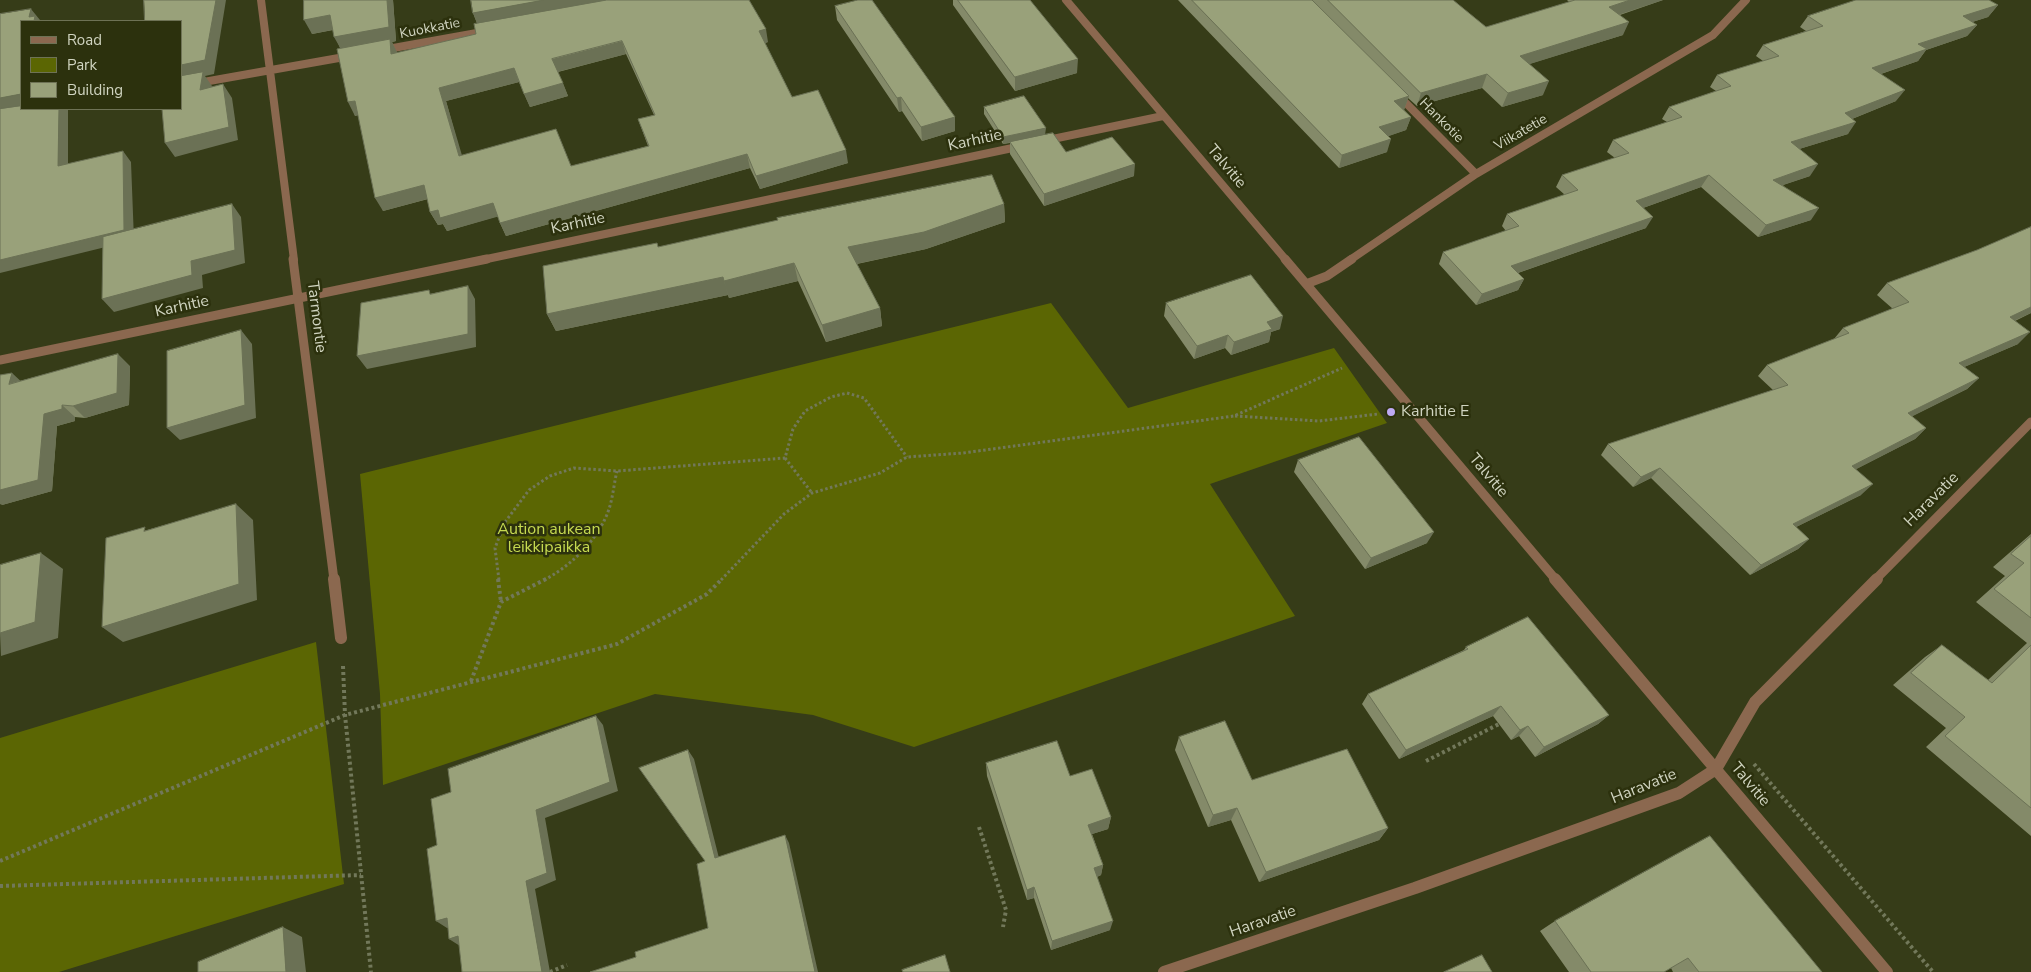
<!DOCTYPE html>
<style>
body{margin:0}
#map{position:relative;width:2031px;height:972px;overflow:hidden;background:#363c18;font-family:"Nunito Sans",sans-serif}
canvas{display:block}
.legend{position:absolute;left:20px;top:20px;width:162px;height:90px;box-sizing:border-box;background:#2c310d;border:1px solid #6e7255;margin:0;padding:6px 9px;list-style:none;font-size:15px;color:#d0d4c0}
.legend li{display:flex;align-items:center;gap:10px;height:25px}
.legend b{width:25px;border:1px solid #6e7255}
</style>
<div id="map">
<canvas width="2031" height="972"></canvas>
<ul class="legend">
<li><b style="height:6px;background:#8b684f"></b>Road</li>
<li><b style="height:14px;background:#5b6603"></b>Park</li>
<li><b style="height:14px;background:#99a17a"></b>Building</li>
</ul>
</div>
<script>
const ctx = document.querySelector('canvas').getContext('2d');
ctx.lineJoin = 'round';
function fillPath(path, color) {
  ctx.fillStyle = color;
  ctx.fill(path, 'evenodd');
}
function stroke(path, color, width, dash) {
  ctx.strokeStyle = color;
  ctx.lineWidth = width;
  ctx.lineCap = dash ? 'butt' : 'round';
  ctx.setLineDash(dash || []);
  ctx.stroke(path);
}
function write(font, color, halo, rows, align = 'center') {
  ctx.font = font + ' "Nunito Sans",sans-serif';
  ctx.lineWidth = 5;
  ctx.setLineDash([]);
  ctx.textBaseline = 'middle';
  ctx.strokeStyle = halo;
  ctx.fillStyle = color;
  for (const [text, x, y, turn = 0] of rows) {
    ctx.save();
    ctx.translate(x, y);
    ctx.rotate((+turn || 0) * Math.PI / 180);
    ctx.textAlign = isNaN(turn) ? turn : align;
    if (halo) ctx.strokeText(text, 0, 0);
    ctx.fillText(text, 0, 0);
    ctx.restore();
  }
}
fillPath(new Path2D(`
 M1051 303 1128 408 1334 348 1387 423 1210 484 1295 616 914 747 813 715 655 694 383 785 380 694 360 474Z
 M316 642 344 884 59 972H0V738Z`), '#5b6603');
stroke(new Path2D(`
 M1235 416 1319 421 1378 414
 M785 458 812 493
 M499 580 495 548 505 522 529 490 550 476 574 468 617 471 785 458 793 429 805 411 831 397 847 393 864 398 907 457
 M544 580C571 566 599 539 609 509 613 497 614 483 617 471
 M721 580 784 514 812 493 880 473 907 457 963 453 1234 416 1342 368`), '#72785a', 3, [2.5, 2.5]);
stroke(new Path2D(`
 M498 579 501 602
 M343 666 345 715 371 972
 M471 681 501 602 546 579
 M1426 761 1499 724
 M1754 764 1933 972
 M979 827 1006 910 1003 927
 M0 861 345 715 617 644 707 594 722 579
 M0 886 361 875
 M550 972 567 965`), '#72785a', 4, [3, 3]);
stroke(new Path2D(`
 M261 0 294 260
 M1066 0 1286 260
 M382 50 488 31
 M181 86 350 56
 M1398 95 1476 174
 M1043 141 1163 116
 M482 260 1022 146
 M1350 260 1476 174 1713 35 1746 0`), '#8b684f', 8);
stroke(new Path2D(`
 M293 259 334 580
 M1285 259 1556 580
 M1306 284 1327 276 1352 259
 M0 360 487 259
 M1875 580 2031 422`), '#8b684f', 9);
stroke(new Path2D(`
 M334 579 341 638
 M1555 579 1887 972
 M1164 972 1415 888 1679 793 1716 769 1755 702 1877 579`), '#8b684f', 12);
fillPath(new Path2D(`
 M304 0H393L396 41 392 42 397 53 476 34 477 23 473 13 768 42 765 43 792 97 848 163 760 189 750 168 506 236 500 223 498 216 447 231 443 224 438 225 430 212 428 199 383 211 358 115 355 116 340 48 333 30 312 34ZM626 54 654 115 638 119 648 146 571 166 461 155 446 101 519 82 530 107 568 96 558 72Z
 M953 0H1030L1077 73 1015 91 953 5Z
 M1178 0H1453L1486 27 1569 2 1567 0H1663L1620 15 1623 35 1529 64 1543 95 1502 107 1482 88 1417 106 1408 98 1404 110 1411 117 1406 130 1388 136 1387 152 1339 168Z
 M1998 5 1988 17 1972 22 1977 25 1967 36 1926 50 1918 61 1881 74 1896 101 1852 119 1848 134 1799 149 1810 176 1783 185 1811 220 1758 237 1701 187 1643 208 1646 228 1518 273 1524 279 1518 290 1476 305 1439 264 1443 252 1506 231 1502 226 1507 214 1565 195 1556 187 1562 175 1615 158 1607 152 1613 140 1667 122 1662 119 1669 107 1716 91 1710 87 1717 75 1763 61 1756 56 1763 45 1806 31 1800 27 1808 16Z
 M835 6 955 131 922 141 902 111 899 112 837 20Z
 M984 107 1046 135 1066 152 1134 176 1044 206 1010 154V143L1003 144 984 114Z
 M1004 204 1005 222 926 249 857 264 880 308 882 326 826 342 798 281 729 298 728 295 556 331 547 314 657 243 658 247Z
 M2031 227V313L2015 321 2018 344 1964 367 1979 378 1967 389 1912 416 1926 428 1915 439 1856 469 1861 495 1796 527 1809 539 1798 549 1750 575 1651 478 1633 487 1601 455 1608 444 1773 390 1758 376 1767 365 1834 339 1843 328 1893 309 1877 295 1887 283 1977 250Z
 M1166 303 1280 329 1271 332 1269 342 1231 355 1225 348 1194 359 1164 316Z
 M130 366 129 405 85 418 75 417V421L57 426 52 491 2 505 21 381Z
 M1298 460 1427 543 1365 569 1294 472Z
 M2031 534V836L1926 747 1946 728 1893 685 1925 657 1942 645 1988 680 2027 643 1976 602 2005 576 1993 567Z
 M1466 647 1609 715 1598 724 1535 757 1519 736 1511 740 1493 716 1399 759 1362 704 1368 694 1464 650Z
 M1179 737 1252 780 1388 828 1379 840 1259 882 1231 820 1208 827 1175 750Z
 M986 763 1070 776 1111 817 1108 829 1092 834 1103 865 1101 875 1097 877 1110 930 1051 950 1034 898 1027 900 987 776Z
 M1555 921 1822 972H1673L1671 968 1664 972H1569L1540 931Z`), '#848a69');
fillPath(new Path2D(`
 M216 0H226L214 74 205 76 212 86 209 104 200 90 181 80V65Z
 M387 0H393L396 41 392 42 397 52 398 68 342 51 334 37Z
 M544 0H622L478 26 473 13Z
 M1630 0H1663L1603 20 1609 7Z
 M1998 5 1988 17 1954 28 1963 16Z
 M31 9 40 20V21H32L29 17Z
 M330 15 337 29 312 34 304 20Z
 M1629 22 1623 35 1514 69 1520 56Z
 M1977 25 1967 36 1926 50 1918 61 1863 80 1872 68 1918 44Z
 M766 29 768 42 762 44 759 31Z
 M622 41 626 54 557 72 552 59Z
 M1078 59 1077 73 1015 91V77Z
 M514 68 519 82 446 101 466 169 459 156 439 88Z
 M1487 74 1482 88 1417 106 1421 93Z
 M1549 81 1543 95 1502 107 1508 93Z
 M563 83 568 96 530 107 524 94Z
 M223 84 232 98 238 140 175 157 165 143Z
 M1905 90 1896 101 1837 125 1845 113Z
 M21 94V107L0 110V98Z
 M1409 96 1404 110 1389 114 1394 101Z
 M901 97 902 111 899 112 897 98Z
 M355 101 362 114 355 116 348 102Z
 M59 109H68V177L58 166Z
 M955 117V131L922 141 921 127Z
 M1411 117 1406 130 1375 141 1379 127Z
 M1856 122 1848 134 1783 154 1791 142Z
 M1046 128 1045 135 1003 144V137Z
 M1391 139 1387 152 1339 168 1342 155Z
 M846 150 848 163 760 189 756 176Z
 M123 151 131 162 134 240 0 273V260Z
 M747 154 750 168 506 236 500 223Z
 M1135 164 1134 176 1044 206V194Z
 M1818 164 1810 176 1765 191 1773 180Z
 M1709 175 1701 187 1629 213 1636 201Z
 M424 185 431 198 383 211 375 198Z
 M493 203 500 216 447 231 443 224 438 225 430 212 438 210Z
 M232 204 241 217 245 263 202 275 203 288 114 312 102 299 191 261Z
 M1004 204 1005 222 926 249 851 265 848 247Z
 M1819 208 1811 220 1758 237 1766 225Z
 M1653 217 1646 228 1506 277 1511 266Z
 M794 263 798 281 729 298 724 281Z
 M723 277 728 295 556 331 547 314Z
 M1524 279 1518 290 1476 305 1482 294Z
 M468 286 475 299 476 347 367 369 357 356Z
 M2031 307V313L1998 328 2010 317Z
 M880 308 882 326 826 342 822 325Z
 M1283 316 1280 329 1271 332 1269 342 1231 355 1234 342 1267 322Z
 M241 330 252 344 256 418 180 440 167 428Z
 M2030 332 2018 344 1948 374 1959 363Z
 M1228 335 1225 348 1194 359 1197 346Z
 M118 354 130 366 129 405 85 418 73 406Z
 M12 373 25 385 9 384Z
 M1979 378 1967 389 1897 424 1908 413Z
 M62 405 75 417V421L57 426 52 491 2 505 0 504V490L44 414Z
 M1926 428 1915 439 1841 477 1852 466Z
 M1660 468 1651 478 1633 487 1641 477Z
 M1873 484 1861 495 1782 534 1793 524Z
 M236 504 253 520 257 600 123 642 102 627Z
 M1434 532 1427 543 1365 569 1371 558Z
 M1809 539 1798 549 1750 575 1761 565Z
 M41 553 63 569 58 638 1 656 0 633Z
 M1501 706 1493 716 1399 759 1406 750Z
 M1609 715 1598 724 1535 757 1544 747Z
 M596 716 603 725 618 791 545 818 556 880 535 889 550 972H542L526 881 536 810Z
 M1528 726 1519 736 1511 740 1520 730Z
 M688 750 694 759 721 866 715 858Z
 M1237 808 1231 820 1208 827 1213 815Z
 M1111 817 1108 829 1086 836 1088 825Z
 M1388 828 1379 840 1259 882 1266 872Z
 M785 835 789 843 818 972H815Z
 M1103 865 1101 875 1092 879 1094 868Z
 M1034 887V898L1027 900V890Z
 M447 918 457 924 447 928 436 921Z
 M1113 921 1110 930 1051 950 1052 941Z
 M283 927 302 937 306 972H286Z
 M458 936 460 946 449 939Z`), '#6b7155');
const building = new Path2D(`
 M144 0H216L205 60 181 65V21H145Z
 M304 0H387L389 27 334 37 330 15 304 20Z
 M471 0H544L473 13Z
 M607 0H749L766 29 759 31 792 97 818 90 846 150 756 176 747 154 500 223 493 203 440 218 438 210 430 212 424 185 375 198 355 101 348 102 337 49 390 39 391 54 476 34 474 24ZM622 41 655 115 638 119 649 146 571 166 556 129 459 156 439 88 514 68 524 94 563 83 552 59Z
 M858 0H872L955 117 921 127 901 97 897 98 835 6Z
 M958 0H1030L1078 59 1015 77Z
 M1192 0H1312L1409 96 1394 101 1411 117 1379 127 1391 139 1342 155Z
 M1328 0H1453L1486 27 1575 0H1630L1609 7 1629 22 1520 56 1549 81 1508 93 1487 74 1421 93Z
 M1856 0H1989L1998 5 1963 16 1977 25 1918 44 1927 49 1872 68 1905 90 1845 113 1856 122 1791 142 1818 164 1773 180 1819 208 1766 225 1709 175 1636 201 1653 217 1511 266 1524 279 1482 294 1443 252 1519 226 1507 214 1578 190 1562 175 1629 153 1613 140 1682 117 1669 107 1731 86 1717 75 1779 56 1763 45 1823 26 1808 16Z
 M31 9 29 17 35 16 34 21H21V94L0 98V14Z
 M203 72 200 90 223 84 229 127 165 143 162 109H181V76Z
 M1024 96 1046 128 1003 137 984 107Z
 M21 106V109H59L58 166 123 151 124 230 0 260V109Z
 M1053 133 1066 152 1112 137 1135 164 1044 194 1010 142Z
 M992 175 1004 204 924 232 848 247 880 308 822 325 794 263 724 281 723 277 547 314 543 266 657 243 658 247 778 220 777 218Z
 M232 204 235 250 191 261 192 275 102 299 103 237Z
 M2031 227V307L2010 317 2030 332 1959 363 1979 378 1908 413 1926 428 1852 466 1873 484 1793 524 1809 539 1761 565 1660 468 1641 477 1608 444 1788 385 1767 365 1849 333 1843 328 1909 302 1887 283 1977 250Z
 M1251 275 1283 316 1267 322 1272 329 1234 342 1228 335 1197 346 1166 303Z
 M468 286V334L357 356 361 303 429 290 430 294Z
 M241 330 245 405 167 428V351Z
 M118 354 117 393 73 406 62 405V409L44 414 38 480 0 490V375L12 373 9 384Z
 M1359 437 1434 532 1371 558 1298 460Z
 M236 504 239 584 102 627 106 538 145 527 144 531Z
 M2031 536V618L1994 589 2024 563 2011 554Z
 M41 553 35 622 0 633V565Z
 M1528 617 1609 715 1544 747 1528 726 1520 730 1501 706 1406 750 1368 694 1468 649 1466 647Z
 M1942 645 1992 683 2031 645V808L1945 736 1965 717 1911 673Z
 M596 716 610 782 536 810 547 873 526 881 542 972H462L458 936 449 939 447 918 436 921 427 849 437 845 431 799 451 792 448 769Z
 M1225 721 1252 780 1347 749 1388 828 1266 872 1237 808 1213 815 1179 737Z
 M1057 741 1070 776 1092 769 1111 817 1088 825 1103 865 1094 868 1113 921 1052 941 1034 887 1027 890 986 763Z
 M688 750 715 858 785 835 815 972H590L636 957 635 952 708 928 697 864 705 861 639 768Z
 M1710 836 1822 972H1699L1688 958 1664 972H1591L1555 921Z
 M283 927 286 972H198V962Z
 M945 955 950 972H903L902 970Z
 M1482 955 1492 972H1444Z`);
fillPath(building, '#99a17a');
stroke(building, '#6b7155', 1);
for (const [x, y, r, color] of [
 [1391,412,5,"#bea9f4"]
]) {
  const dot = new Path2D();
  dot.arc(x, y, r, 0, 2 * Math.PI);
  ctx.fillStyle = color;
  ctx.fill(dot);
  stroke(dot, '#2c310d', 2);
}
write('14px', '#d0d4c0', '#2c310d', [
 ["Kuokkatie",430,29,-11],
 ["Hankotie",1441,121,45],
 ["Viikatetie",1521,133,-30]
]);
write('16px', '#d0d4c0', '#2c310d', [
 ["Karhitie",975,141,-12],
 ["Talvitie",1226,167,50],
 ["Karhitie",578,224,-12],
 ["Karhitie",182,307,-12],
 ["Tarmontie",316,317,83],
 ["Talvitie",1488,476,50],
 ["Haravatie",1932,500,-45],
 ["Talvitie",1750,785,50],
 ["Haravatie",1644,787,-22],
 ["Haravatie",1263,922,-19]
]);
write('16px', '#d0d4c0', '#2c310d', [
 ["Karhitie E",1401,412]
], 'left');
write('16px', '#c6da51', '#2c310d', [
 ["Aution aukean",549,530],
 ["leikkipaikka",549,548]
]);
</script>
